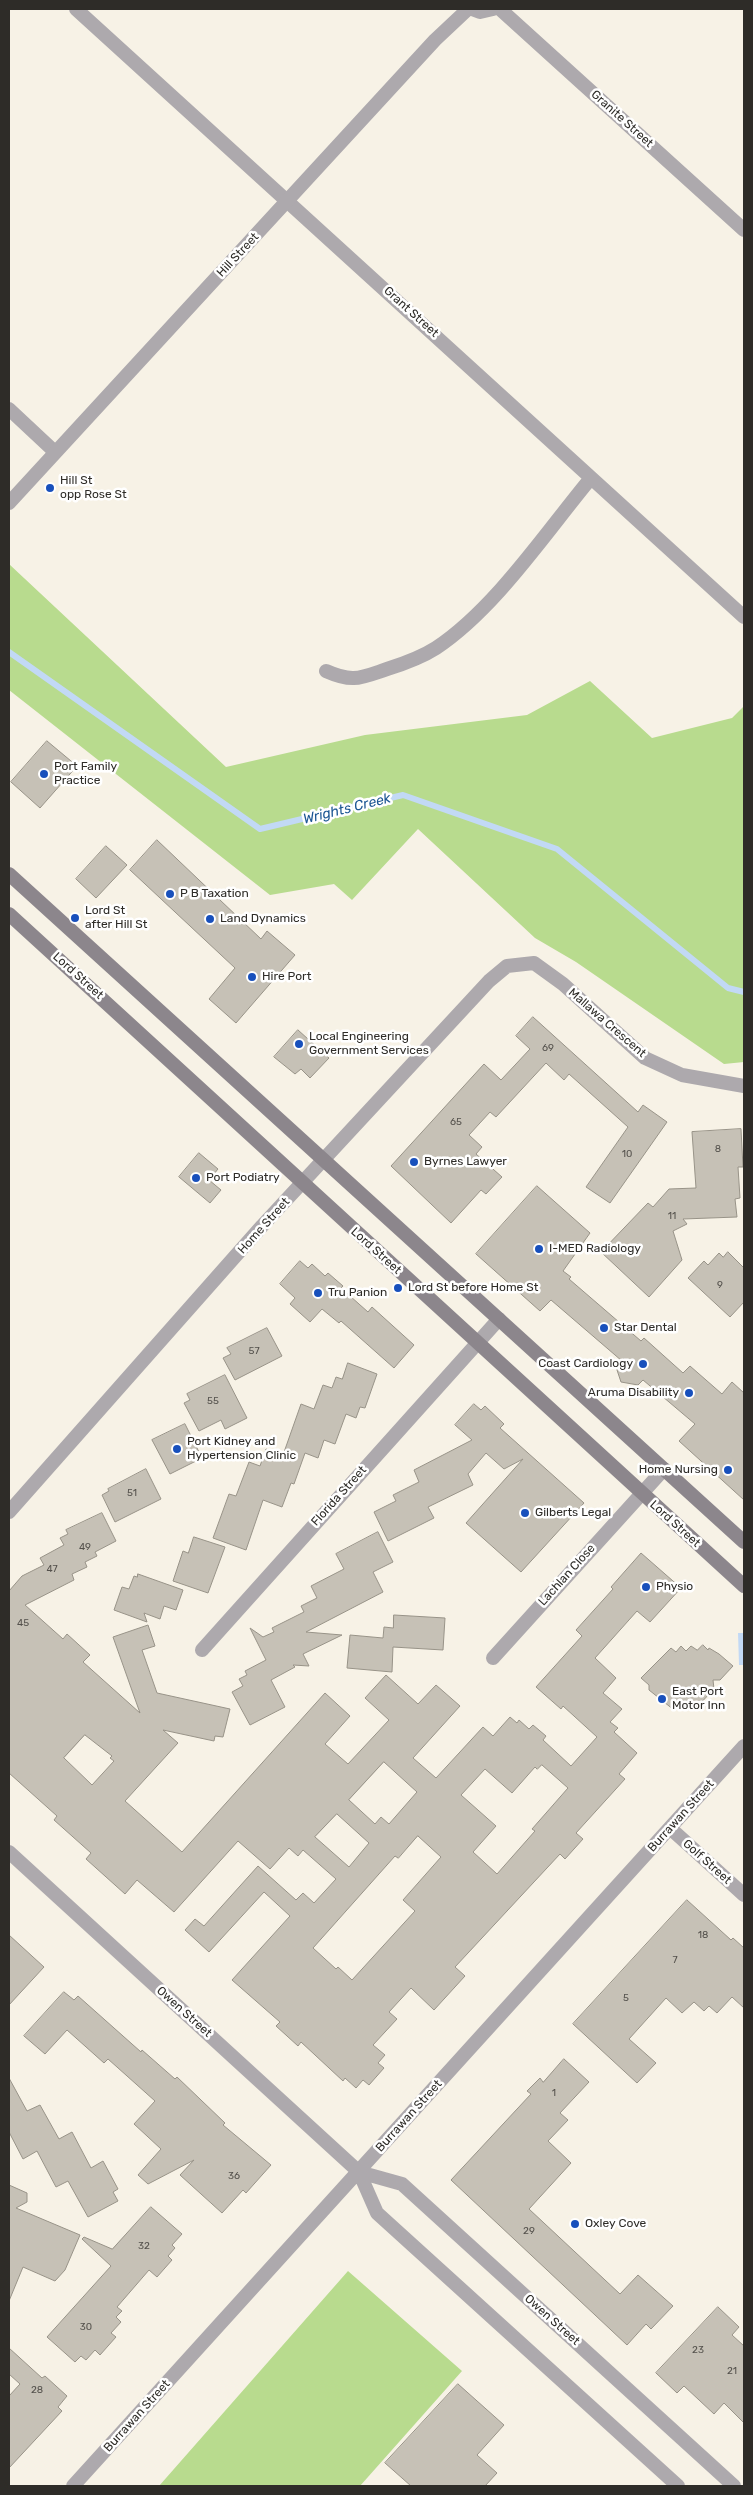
<!DOCTYPE html>
<style>
body{margin:0}
#map{position:relative;width:753px;height:2495px;overflow:hidden;background:#f7f2e6;font-family:Rubik,sans-serif}
canvas{display:block}
.frame{position:absolute;inset:0;border:10px solid #2e2c28;pointer-events:none}
</style>
<div id="map">
<canvas width="753" height="2495"></canvas>
<div class="frame"></div>
</div>
<script>
const ctx = document.querySelector('canvas').getContext('2d');
ctx.lineJoin = 'round';
function fillPath(path, color) {
  ctx.fillStyle = color;
  ctx.fill(path, 'evenodd');
}
function stroke(path, color, width, dash) {
  ctx.strokeStyle = color;
  ctx.lineWidth = width;
  ctx.lineCap = dash ? 'butt' : 'round';
  ctx.setLineDash(dash || []);
  ctx.stroke(path);
}
function write(font, color, halo, rows, align = 'center') {
  ctx.font = font + ' Rubik,sans-serif';
  ctx.lineWidth = 5;
  ctx.setLineDash([]);
  ctx.textBaseline = 'middle';
  ctx.strokeStyle = halo;
  ctx.fillStyle = color;
  for (const [text, x, y, turn = 0] of rows) {
    ctx.save();
    ctx.translate(x, y);
    ctx.rotate((+turn || 0) * Math.PI / 180);
    ctx.textAlign = isNaN(turn) ? turn : align;
    if (halo) ctx.strokeText(text, 0, 0);
    ctx.fillText(text, 0, 0);
    ctx.restore();
  }
}
fillPath(new Path2D(`
 M9 564 226 767 365 735 527 715 590 681 652 738 732 718 744 706V1062L724 1064 576 962 535 938 418 829 352 900 334 884 270 895 9 690Z
 M348 2271 462 2371 360 2486H159Z`), '#b8db8e');
fillPath(new Path2D(`
 M738 1633H744L743 1665H739Z`), '#c2d9f5');
stroke(new Path2D(`
 M9 652 260 829 403 795 557 849 728 988 744 992`), '#c2d9f5', 6);
const building = new Path2D(`
 M47 741 77 766 40 808 11 782Z
 M157 840 261 939 267 931 295 955 236 1023 209 999 235 968 130 870Z
 M106 846 127 865 96 898 76 879Z
 M533 1017 638 1112 643 1105 667 1122 610 1203 586 1187 628 1127 569 1074 564 1080 546 1063 496 1117 490 1112 469 1135 482 1147 476 1154 502 1177 486 1194 481 1190 451 1223 391 1166 484 1064 501 1080 530 1049 516 1036Z
 M298 1030 329 1058 310 1078 301 1069 295 1074 274 1057Z
 M741 1129 743 1167H738L740 1198 735 1199 737 1217 683 1219 687 1224 673 1231 682 1260 649 1297 601 1252 648 1203 653 1207 669 1189 696 1188 692 1132Z
 M199 1153 218 1169 209 1180 221 1190 210 1203 179 1177Z
 M537 1186 590 1233 563 1271 571 1277 569 1279 641 1341 644 1338 683 1373 690 1366 722 1394 732 1382 744 1393V1500L679 1441 695 1424 643 1380 638 1385 621 1382 616 1367 622 1361 551 1300 540 1311 476 1254Z
 M728 1252 744 1268V1302L730 1317 688 1278 704 1261 708 1265 719 1253 723 1257Z
 M300 1261 308 1268 312 1264 325 1276 328 1273 343 1286 341 1288 368 1312 372 1307 414 1345 394 1368 341 1321 339 1323 322 1309 310 1322 290 1304 295 1298 280 1284Z
 M267 1328 282 1356 235 1380 223 1358 231 1354 227 1348Z
 M348 1363 377 1374 365 1408 360 1407 356 1418 346 1414 335 1444 324 1440 318 1458 305 1453 294 1484 291 1483 282 1507 263 1500 246 1550 213 1538 229 1494 236 1496 249 1462 260 1466 266 1449 283 1455 301 1404 314 1409 323 1385 332 1388 336 1377 342 1379Z
 M225 1375 247 1418 225 1429 221 1420 199 1431 184 1403 190 1400 187 1394Z
 M474 1404 481 1410 485 1406 504 1424 500 1428 584 1503 521 1572 466 1523 523 1459 504 1469 486 1453 468 1474 473 1485 428 1507 434 1518 388 1541 374 1512 396 1501 393 1495 419 1482 414 1470 472 1440 455 1425Z
 M185 1424 202 1458 170 1474 152 1440Z
 M146 1469 161 1499 115 1522 102 1495 109 1491 108 1489Z
 M102 1513 116 1541 95 1552 97 1556 85 1562 87 1567 72 1574 74 1580 25 1605 63 1639 67 1634 90 1655 83 1662 140 1713 113 1637 148 1625 155 1646 142 1650 157 1693 230 1709 223 1737 215 1736 214 1741 163 1730 178 1743 125 1801 182 1852 325 1693 350 1716 325 1744 348 1764 389 1720 365 1698 386 1675 418 1704 436 1685 460 1706 413 1758 436 1778 483 1727 493 1736 510 1717 517 1723 519 1720 529 1729 533 1725 546 1736 543 1740 571 1766 597 1737 563 1706 561 1709 536 1687 582 1636 576 1630 613 1589 611 1587 641 1553 681 1588 650 1622 637 1611 595 1658 616 1678 603 1693 622 1709 610 1722 618 1728 614 1732 637 1753 619 1774 625 1779 576 1833 583 1839 565 1859 560 1854 455 1967 465 1976 434 2010 411 1988 389 2012 397 2019 373 2045 385 2055 378 2063 384 2068 369 2085 363 2080 356 2088 345 2078 343 2081 301 2042 298 2046 276 2026 280 2022 232 1980 290 1916 264 1892 209 1952 185 1930 195 1919 204 1926 258 1866 296 1900 303 1893 314 1903 336 1879 303 1850 298 1856 289 1848 270 1869 238 1841 174 1912 137 1880 125 1894 86 1859 91 1853 54 1820 57 1816 9 1773V1591L22 1576 44 1565 40 1558 64 1545 60 1538 68 1534 66 1530ZM85 1735 112 1756 110 1758 114 1761 92 1785 64 1758ZM384 1762 417 1792 389 1824 381 1817 375 1824 349 1800ZM542 1765 568 1788 532 1829 535 1831 497 1874 473 1852 496 1826 461 1795 485 1769 512 1793 535 1767 537 1769ZM337 1814 369 1843 349 1867 315 1837ZM418 1836 441 1857 403 1900 415 1911 352 1980 338 1967 336 1969 313 1948 395 1856 398 1858Z
 M378 1532 393 1562 373 1572 383 1592 306 1632 342 1635 303 1654 309 1666 293 1665 295 1667 271 1680 285 1707 250 1725 232 1692 243 1686 239 1679 247 1675 245 1671 266 1660 250 1628 263 1637 274 1632 272 1628 304 1612 301 1606 317 1598 311 1586 344 1569 336 1554Z
 M194 1537 225 1547 208 1593 173 1581 183 1551 188 1553Z
 M138 1574 183 1590 176 1610 164 1606 160 1619 144 1613 147 1622 114 1610 122 1587 129 1589 134 1576 137 1577Z
 M394 1615 445 1618 443 1650 393 1647 392 1672 347 1668 350 1635 383 1638 384 1627 393 1628Z
 M703 1645 708 1650 709 1648 719 1654 733 1666 720 1680H713L714 1689 694 1710 689 1705 684 1711 678 1706 674 1710 649 1690V1685L641 1678 671 1648 676 1652 681 1646 686 1651 691 1646 697 1650Z
 M687 1900 731 1940 733 1938 744 1948V2008L732 1997 717 2013 709 2006 704 2011 694 2002 682 2013 666 1998 629 2039 656 2063 637 2083 573 2024Z
 M9 1935 44 1967 9 2005Z
 M64 1992 74 2000 78 1996 141 2052 142 2050 175 2079 177 2077 225 2123 223 2125 271 2165 246 2193 243 2190 222 2213 180 2175 194 2160 148 2184 138 2175 161 2149 134 2124 155 2101 108 2059 104 2063 67 2030 45 2054 24 2036Z
 M564 2059 589 2082 560 2113 568 2120 548 2141 571 2163 529 2209 620 2294 638 2275 673 2306 651 2329 646 2324 627 2345 451 2180 531 2094 527 2091 540 2078 543 2082Z
 M9 2078 27 2111 40 2105 59 2139 72 2132 91 2168 103 2161 118 2189 113 2192 118 2201 88 2217 68 2181 56 2187 37 2151 23 2159 9 2132Z
 M9 2185 27 2193V2202L16 2208 80 2235 65 2270 55 2281 23 2267 9 2301Z
 M151 2207 182 2234 172 2245 175 2248 168 2256 172 2260 157 2277 149 2270 117 2307 122 2311 116 2317 121 2322 111 2333 116 2337 100 2355 95 2350 86 2360 81 2356 75 2362 47 2337 111 2266 82 2239 84 2237 112 2249Z
 M718 2307 739 2327 732 2335 744 2346V2423L724 2403 714 2414 684 2386 677 2393 656 2373Z
 M9 2348 42 2378 45 2376 67 2396 58 2407 62 2411 9 2468V2396L20 2384 9 2374Z
 M458 2384 504 2425 477 2455 497 2473 485 2486H411L385 2463Z`);
fillPath(building, '#c6c1b6');
stroke(building, '#989388', 1);
stroke(new Path2D(`
 M76 9 744 617
 M500 9 744 230
 M9 409 55 452
 M326 671C353 683 360 678 387 669 403 664 422 657 436 648 495 609 546 532 591 478
 M9 1512 262 1226 489 981 507 966 534 963 563 984 645 1058 682 1075 744 1086
 M202 1650 499 1319
 M493 1658 664 1469
 M670 1828 744 1895
 M9 1852 359 2172 377 2213 678 2486
 M359 2172 402 2184 734 2486
 M73 2486 744 1746`), '#ada9ad', 14);
stroke(new Path2D(`
 M472 9 480 12 493 9
 M9 503 435 40 468 9`), '#ada9ad', 14);
stroke(new Path2D(`
 M9 874 744 1542
 M9 914 744 1586`), '#8c868c', 14);
for (const [x, y, r, color] of [
 [50,488,5,"#1850bc"],
 [44,774,5,"#1850bc"],
 [170,894,5,"#1850bc"],
 [75,918,5,"#1850bc"],
 [210,919,5,"#1850bc"],
 [252,977,5,"#1850bc"],
 [299,1044,5,"#1850bc"],
 [414,1162,5,"#1850bc"],
 [196,1178,5,"#1850bc"],
 [539,1249,5,"#1850bc"],
 [398,1288,5,"#1850bc"],
 [318,1293,5,"#1850bc"],
 [604,1328,5,"#1850bc"],
 [643,1364,5,"#1850bc"],
 [689,1393,5,"#1850bc"],
 [177,1449,5,"#1850bc"],
 [728,1470,5,"#1850bc"],
 [525,1513,5,"#1850bc"],
 [646,1587,5,"#1850bc"],
 [662,1699,5,"#1850bc"],
 [575,2224,5,"#1850bc"]
]) {
  const dot = new Path2D();
  dot.arc(x, y, r, 0, 2 * Math.PI);
  ctx.fillStyle = color;
  ctx.fill(dot);
  stroke(dot, '#fff', 2);
}
write('10px', '#54514c', null, [
 ["69",548,1048],
 ["65",456,1122],
 ["8",718,1149],
 ["10",627,1154],
 ["11",672,1216],
 ["9",720,1285],
 ["57",254,1351],
 ["55",213,1401],
 ["51",132,1493],
 ["49",85,1547],
 ["47",52,1569],
 ["45",23,1623],
 ["18",703,1935],
 ["7",675,1960],
 ["5",626,1998],
 ["1",554,2093],
 ["36",234,2176],
 ["29",529,2231],
 ["32",144,2246],
 ["30",86,2327],
 ["23",698,2350],
 ["21",732,2371],
 ["28",37,2390]
]);
write('12px', '#2e2c28', '#fff', [
 ["Granite Street",622,119,42],
 ["Hill Street",238,255,-47],
 ["Grant Street",411,312,42],
 ["Lord Street",78,976,42],
 ["Mallawa Crescent",607,1023,41],
 ["Home Street",264,1226,-48],
 ["Lord Street",376,1251,42],
 ["Florida Street",339,1496,-48],
 ["Lord Street",675,1524,42],
 ["Lachlan Close",567,1575,-48],
 ["Burrawan Street",681,1816,-48],
 ["Golf Street",707,1862,42],
 ["Owen Street",184,2012,42],
 ["Burrawan Street",409,2116,-48],
 ["Owen Street",552,2320,42],
 ["Burrawan Street",137,2416,-48]
]);
write('12px', '#2e2c28', '#fff', [
 ["Hill St",60,481],
 ["opp Rose St",60,495],
 ["Port Family",54,767],
 ["Practice",54,781],
 ["P B Taxation",180,894],
 ["Lord St",85,911],
 ["after Hill St",85,925],
 ["Land Dynamics",220,919],
 ["Hire Port",262,977],
 ["Local Engineering",309,1037],
 ["Government Services",309,1051],
 ["Byrnes Lawyer",424,1162],
 ["Port Podiatry",206,1178],
 ["I-MED Radiology",549,1249],
 ["Lord St before Home St",408,1288],
 ["Tru Panion",328,1293],
 ["Star Dental",614,1328],
 ["Coast Cardiology",633,1364,"right"],
 ["Aruma Disability",679,1393,"right"],
 ["Port Kidney and",187,1442],
 ["Hypertension Clinic",187,1456],
 ["Home Nursing",718,1470,"right"],
 ["Gilberts Legal",535,1513],
 ["Physio",656,1587],
 ["East Port",672,1692],
 ["Motor Inn",672,1706],
 ["Oxley Cove",585,2224]
], 'left');
write('italic 14px', '#1c5693', '#fff', [
 ["Wrights Creek",347,809,-14]
]);
</script>
